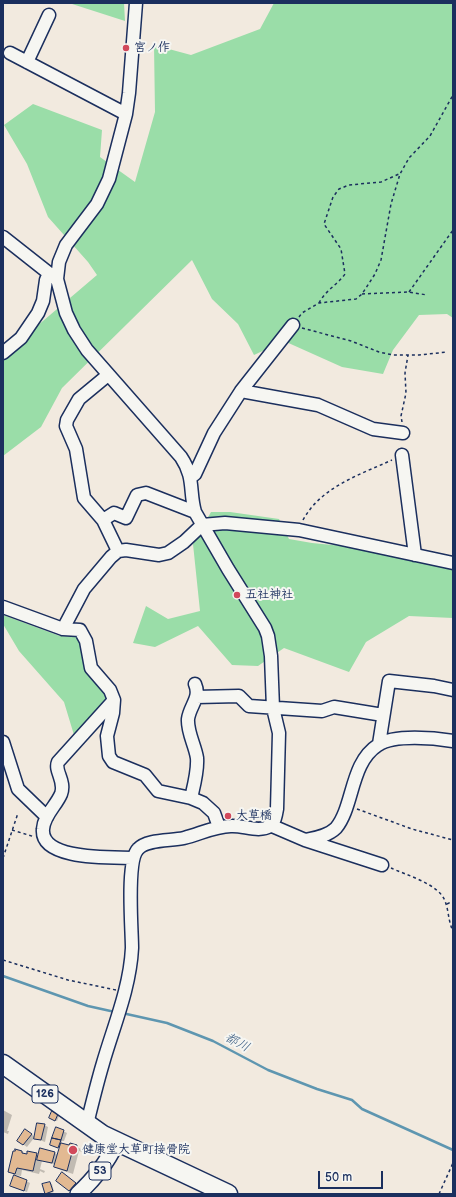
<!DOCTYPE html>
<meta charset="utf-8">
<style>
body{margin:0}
#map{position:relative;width:456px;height:1197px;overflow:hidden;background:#f2eadf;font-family:"Balsamiq Sans",sans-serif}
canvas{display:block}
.frame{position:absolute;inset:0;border:4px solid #1b2f5e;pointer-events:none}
.scale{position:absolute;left:318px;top:1171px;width:65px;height:18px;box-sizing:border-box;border:2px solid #1b2f5e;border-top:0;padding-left:5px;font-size:12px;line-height:14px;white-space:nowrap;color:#1b2f5e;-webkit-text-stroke:3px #f6f6f2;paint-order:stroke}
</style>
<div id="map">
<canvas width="456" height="1197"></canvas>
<div class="frame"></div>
<div class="scale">50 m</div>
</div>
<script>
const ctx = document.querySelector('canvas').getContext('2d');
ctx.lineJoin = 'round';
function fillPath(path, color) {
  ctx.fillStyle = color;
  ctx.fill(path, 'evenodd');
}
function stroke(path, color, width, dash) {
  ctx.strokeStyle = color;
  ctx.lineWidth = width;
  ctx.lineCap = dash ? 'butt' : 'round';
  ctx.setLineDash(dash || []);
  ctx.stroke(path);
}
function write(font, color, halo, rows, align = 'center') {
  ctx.font = font + ' "Balsamiq Sans","Klee One",sans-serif';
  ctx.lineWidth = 4;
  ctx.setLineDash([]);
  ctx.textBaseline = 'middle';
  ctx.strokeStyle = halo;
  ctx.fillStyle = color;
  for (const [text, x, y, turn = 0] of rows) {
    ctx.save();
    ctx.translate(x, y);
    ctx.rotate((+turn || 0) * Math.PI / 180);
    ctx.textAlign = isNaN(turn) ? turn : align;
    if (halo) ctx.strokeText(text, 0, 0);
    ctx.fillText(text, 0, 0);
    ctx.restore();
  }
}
fillPath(new Path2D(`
 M69 3H124L125 21Z
 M274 3H453V318L447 314 419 315 393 350 383 374 342 367 284 341 254 355 238 324 212 299 192 260 62 388 41 427 3 456V355L97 275 88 262 48 217 27 164 4 125 33 104 102 130 100 157 135 182 155 112 154 45 191 55 260 29Z
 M211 512H230L279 519 289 539 312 543 374 549 453 570V618L409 616 366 642 349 672 284 648 258 666 232 665 198 626 155 647 133 643 146 606 168 619 200 611 193 544Z
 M3 615 60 636 78 637 85 667 109 698 74 735 64 702 19 651 3 624Z`), '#9adda8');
fillPath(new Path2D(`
 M3 1110 12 1115 7 1131H9L8 1134 3 1132Z
 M53 1112 59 1116 57 1121 50 1117Z
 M44 1125 48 1127 45 1142 34 1138 27 1147 18 1141 26 1130 35 1137Z
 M63 1131 67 1133 64 1141H62L61 1144 70 1147 71 1144 83 1150 82 1152 79 1151 73 1174 61 1170 55 1167 56 1165 42 1161 40 1169 45 1171 44 1173 40 1171 39 1174 22 1170 21 1176 15 1175 10 1172 22 1152 27 1155 36 1154 39 1156 55 1153 58 1155 61 1148 53 1146Z
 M66 1176 79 1186 74 1192 57 1181Z
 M26 1181 30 1183 27 1192 15 1188Z
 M50 1183 52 1184 54 1192 47 1194 46 1193Z`), '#0003');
stroke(new Path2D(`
 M3 976 88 1006 115 1012
 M122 1013 167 1023 213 1041 268 1070 317 1089 352 1100 362 1109 453 1150`), '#5e96b0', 2.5);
const building = new Path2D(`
 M52 1111 58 1114 55 1121 49 1118Z
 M37 1123 45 1124 41 1140 34 1139Z
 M56 1127 64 1130 61 1140 52 1138Z
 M25 1129 32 1134 23 1145 17 1141Z
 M52 1138 61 1140 58 1148 50 1145Z
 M61 1143 69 1145 70 1143 77 1145 76 1150 73 1149 67 1171 54 1167Z
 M40 1148 55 1152 52 1163 37 1160Z
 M15 1149 22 1151V1153L27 1154V1151L37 1153 33 1171 17 1168 15 1174 8 1172 13 1151H15Z
 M62 1172 76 1183 69 1191 56 1181Z
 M14 1175 27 1180 24 1191 10 1186Z
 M50 1182 53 1191 45 1194 42 1184Z`);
fillPath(building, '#e2b992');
stroke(building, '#1b2f5e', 1);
const minor = new Path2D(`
 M10 53 126 114
 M27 62 49 15
 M3 237 55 278
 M3 353 21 338 38 313 43 301 46 280 49 273
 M108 375 79 399 67 420 66 426 76 449 84 498 103 520 118 551
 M241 391 318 405 373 429 403 433
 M402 455 415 555
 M190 478 195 474 214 433 241 391 293 325
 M103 520 114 513 126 518 137 495 146 493 195 512
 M3 607 63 629 80 630 86 641 91 668 110 690 114 700 113 713 107 736 109 756 113 762 145 775 158 791 191 798 203 803 214 813 219 827
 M63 629 84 589 111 557 118 551 126 550 159 555 168 553 184 542 202 525 225 523 299 530 453 563
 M196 697 239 696 249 706 322 711 334 707 383 715
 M114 700 58 762C54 771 66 781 61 794 56 806 44 815 43 829 40 861 113 857 133 858
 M3 742 18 789 47 817
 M379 744 389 681 434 686 453 690
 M191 798C194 785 198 771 197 758 195 745 187 732 188 719 190 705 201 698 195 684
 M270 825 305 840 382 865
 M305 840C315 838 328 836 336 828 354 806 350 763 378 745 394 734 435 738 453 741
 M87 1124C92 1104 97 1083 103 1063 114 1025 130 988 132 948 132 929 126 861 138 849 147 839 171 841 184 838 200 834 215 826 231 826 243 825 259 833 270 826 275 822 276 815 277 809L279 733 273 708 271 656 268 636 265 628 228 569 195 512C189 491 195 478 181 457L87 350 74 330 66 313 57 279 59 262 66 245 97 204 109 179 126 114 129 93 136 3`);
const major = new Path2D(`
 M78 1194C95 1178 106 1164 117 1142`);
const highway = new Path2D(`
 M3 1064 103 1135 228 1194`);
stroke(minor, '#1b2f5e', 15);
stroke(major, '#1b2f5e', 18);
stroke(highway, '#1b2f5e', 21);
stroke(new Path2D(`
 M409 292 453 230
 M362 294 409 292 427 295
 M319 303C325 291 337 285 345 274L341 249 324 224 333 197 339 189 349 185 381 182 399 174
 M299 317 302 313 319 303 356 299 362 294 375 274 381 260 391 204 400 174 409 158 430 136 453 95
 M302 328 351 341 379 352 393 355H419L447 352
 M402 422 401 416 406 393 405 373 408 355
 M303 520C321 487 359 475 392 460
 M357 809 412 829 453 840
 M12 830 35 837
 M3 858 18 813
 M391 868C406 875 439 884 445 901 449 911 448 921 453 931
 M447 904 453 901
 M3 960 68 980 116 990
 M439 1194 453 1163`), '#1b2f5e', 1.5, [3, 3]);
stroke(minor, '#f6f6f2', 12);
stroke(major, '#f6f6f2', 15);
stroke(highway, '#f6f6f2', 18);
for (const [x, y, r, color] of [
 [126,48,4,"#d1495b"],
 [237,595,4,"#d1495b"],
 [228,816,4,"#d1495b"],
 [73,1150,5,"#d1495b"]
]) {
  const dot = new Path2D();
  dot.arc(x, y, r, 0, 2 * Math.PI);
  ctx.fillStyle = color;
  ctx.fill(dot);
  stroke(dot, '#f6f6f2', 1.5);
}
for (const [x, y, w] of [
 [45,1094,26],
 [100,1171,22]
]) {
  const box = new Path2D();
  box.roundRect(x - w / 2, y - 9, w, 18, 3);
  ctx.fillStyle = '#f6f6f2';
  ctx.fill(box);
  stroke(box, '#1b2f5e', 1);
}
write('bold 11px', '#1b2f5e', null, [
 ["126",45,1094],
 ["53",100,1171]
]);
write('bold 12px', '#1b2f5e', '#f6f6f2', [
 ["宮ノ作",134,48],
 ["五社神社",245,595],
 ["大草橋",236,816],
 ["健康堂大草町接骨院",82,1150]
], 'left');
write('italic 13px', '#375a80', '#f6f6f2', [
 ["都川",237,1043,28]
]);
</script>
